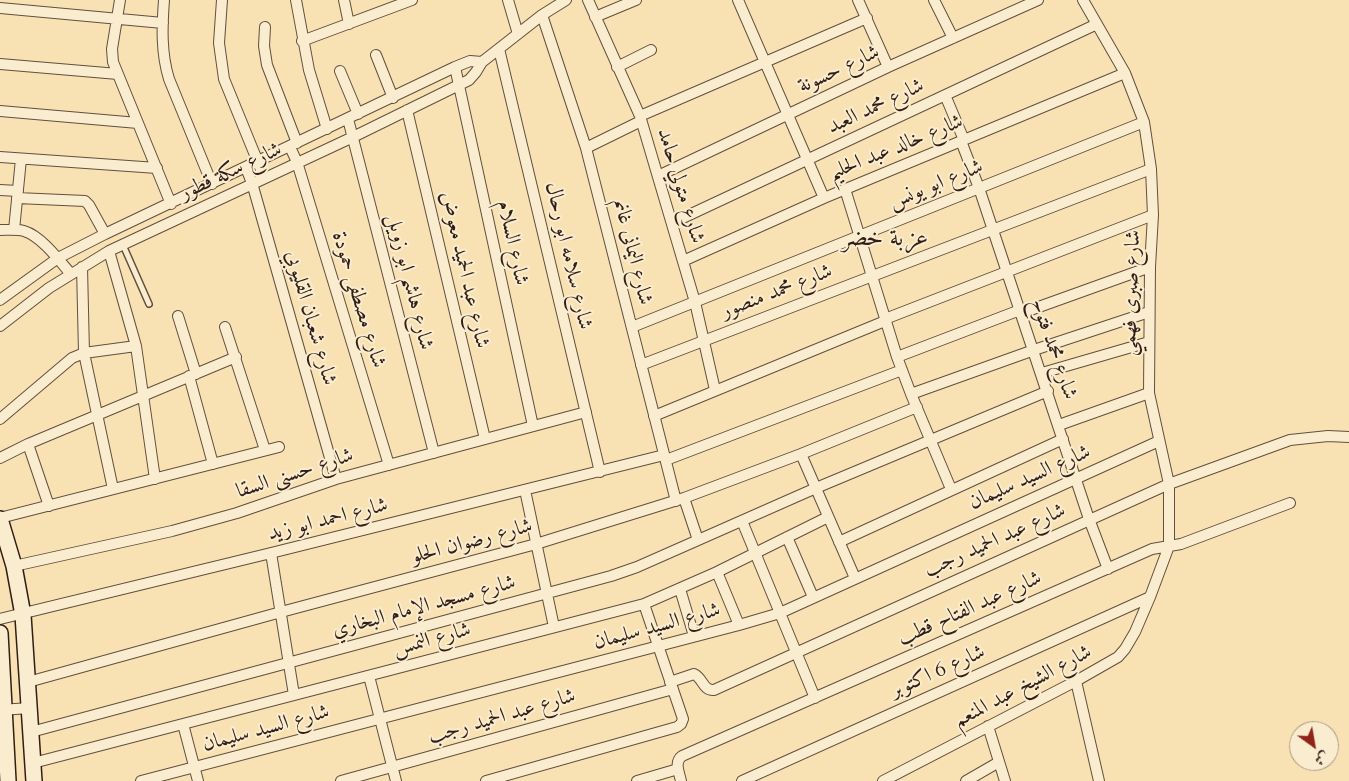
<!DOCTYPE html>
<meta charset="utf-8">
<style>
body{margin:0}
#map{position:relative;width:1349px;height:781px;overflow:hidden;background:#f8e1b3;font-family:Cardo,Amiri,serif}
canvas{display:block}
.north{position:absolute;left:1289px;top:721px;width:50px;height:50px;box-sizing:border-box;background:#faecce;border:1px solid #a99a85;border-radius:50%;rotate:148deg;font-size:14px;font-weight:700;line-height:20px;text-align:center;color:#301e17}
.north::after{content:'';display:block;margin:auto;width:18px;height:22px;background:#8f2418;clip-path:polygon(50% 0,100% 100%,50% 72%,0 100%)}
</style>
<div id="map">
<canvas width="1349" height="781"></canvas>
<div class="north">ش</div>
</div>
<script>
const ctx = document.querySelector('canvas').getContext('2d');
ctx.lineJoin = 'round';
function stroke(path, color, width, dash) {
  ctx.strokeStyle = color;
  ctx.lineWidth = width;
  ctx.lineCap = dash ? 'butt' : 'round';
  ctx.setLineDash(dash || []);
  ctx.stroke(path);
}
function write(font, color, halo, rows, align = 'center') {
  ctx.font = font + ' Cardo,Amiri,serif';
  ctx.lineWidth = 4;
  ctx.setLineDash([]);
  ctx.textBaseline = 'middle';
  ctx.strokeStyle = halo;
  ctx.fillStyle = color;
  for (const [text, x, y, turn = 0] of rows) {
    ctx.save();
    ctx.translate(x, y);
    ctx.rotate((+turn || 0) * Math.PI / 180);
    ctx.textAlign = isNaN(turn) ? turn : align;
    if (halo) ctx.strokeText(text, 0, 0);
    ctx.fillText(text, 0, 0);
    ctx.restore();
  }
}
const lane = new Path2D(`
 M123 245 149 304`);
const street = new Path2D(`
 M120 0 112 49 113 62 171 204
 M164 0C162 27 161 53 169 79L212 184
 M222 0 219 43 224 79 264 177
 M296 0 309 70 327 129
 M344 0 349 24
 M508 0 518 34
 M588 0 640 116 695 302 715 390
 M738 0 824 198
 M858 0 888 67
 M934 0 953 38
 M0 8 163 23
 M542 15 586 148 676 501
 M595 17 636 0
 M265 27 264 46 267 65 297 143
 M302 41 412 0
 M499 49 600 472
 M376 55 393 98
 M0 64 118 74
 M455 67 533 426
 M617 67 651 50
 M340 71 358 114
 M945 95 964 140
 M407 110 485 439
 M0 111 138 123
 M640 116 867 18
 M348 119 434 453
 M961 141 979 188 1089 519 1108 569
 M290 147 297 162 389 465
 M586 148 641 121
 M0 157 157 168
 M246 168 252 183 336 479
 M658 176 888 67 1038 0
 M845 189 897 357 911 394 951 489
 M0 190 18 191
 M17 198 85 201 89 205 105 234
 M672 223 1097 24
 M0 230C8 230 16 229 24 231 41 236 59 260 70 273
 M14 230 21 159
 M109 251 136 346 155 479
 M683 261 824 198 1125 73
 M82 267 84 353 113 489
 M0 300 58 258 105 234 455 67 470 61 482 62
 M1022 313 1150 267
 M178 316 196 374
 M885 319 1153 215
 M0 326 49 288 109 251 353 137 469 80 476 72 482 62 542 15 566 0
 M225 327 265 450
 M632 327 1144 122
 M897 357 1020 310
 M641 365 1151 169
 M1042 373 1149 342
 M189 376 213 464
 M911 394 1034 350 1149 312
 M654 416 885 321
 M0 419 72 358 84 353 136 346
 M1059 425 1149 393
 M28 444 49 506
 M801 454 855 578
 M0 458 28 444 236 357
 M666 460 902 370
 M525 490 554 627
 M684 498 698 540
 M0 518 279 447
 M742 521 815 698
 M787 537 813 597
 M839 542 1063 439
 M271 553 294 695
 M14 566 172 531 237 513 336 479 586 412
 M717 572 739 625
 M680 589 694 636
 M0 619 271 553 664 455
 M369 676 396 781
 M1076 681 1099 781
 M28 682 281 612 536 544 684 498 801 454 917 407
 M670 682 694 674C703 678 703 691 714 690L1169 484 1290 440 1328 436 1349 437
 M0 710 30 708
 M183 724 198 781
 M988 726 1005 781
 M31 732 611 576 637 567 816 488 1048 391
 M33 763 644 604 717 572 828 517
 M141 781 739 625 780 613 1159 441
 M341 781 673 689
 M486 781 677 727 681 724 683 719 644 604
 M637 781 678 769
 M681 781C679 772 674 762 682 756L1152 549 1181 544 1290 503
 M742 781 1150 597
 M883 781 1076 681 1118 657 1125 649 1135 632 1150 597 1169 546V484L1149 393 1150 267 1153 215 1151 169 1144 122 1125 73 1083 0
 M966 781 999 762`);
const secondary = new Path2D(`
 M0 519 14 566 23 615 34 781
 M0 633 8 781`);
stroke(lane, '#624f3e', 8);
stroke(street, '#624f3e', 12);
stroke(secondary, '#301e17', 18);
stroke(lane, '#faecce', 5);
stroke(street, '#faecce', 10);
stroke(secondary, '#faecce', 15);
write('21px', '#301e17', '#faecce', [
 ["شارع حسونة",839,70,-25],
 ["شارع محمد العبد",876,107,-25],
 ["شارع خالد عبد الحليم",896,148,-22],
 ["شارع سكة قطور",231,172,-25],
 ["شارع ابو يونس",936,185,-22],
 ["شارع متولي حامد",680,186,73],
 ["شارع السلام",512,243,78],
 ["شارع اليمانى غانم",632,252,76],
 ["شارع سلامه ابو رحال",568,256,77],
 ["شارع عبد الحميد معوض",464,270,77],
 ["شارع هاشم ابو زويل",409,282,76],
 ["شارع محمد منصور",777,292,-21],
 ["شارع صبرى فهمي",1132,293,-88],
 ["شارع مصطفى حمودة",358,300,73],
 ["شارع شعبان القليوبي",310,318,74],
 ["شارع محمد فتوح",1053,349,71],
 ["شارع حسنى السقا",295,474,-18],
 ["شارع السيد سليمان",1030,478,-24],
 ["شارع احمد ابو زيد",328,520,-14],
 ["شارع عبد الحميد رجب",995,541,-24],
 ["شارع رضوان الحلو",472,542,-15],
 ["شارع مسجد الإمام البخاري",424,607,-15],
 ["شارع عبد الفتاح قطب",970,609,-24],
 ["شارع السيد سليمان",657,627,-15],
 ["شارع النمس",432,640,-15],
 ["شارع 6 اكتوبر",938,672,-24],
 ["شارع الشيخ عبد المنعم",1023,687,-28],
 ["شارع عبد الحميد رجب",502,717,-16],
 ["شارع السيد سليمان",266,729,-15]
]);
write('24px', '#301e17', '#faecce', [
 ["عزبة خضر",885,239]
]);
</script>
